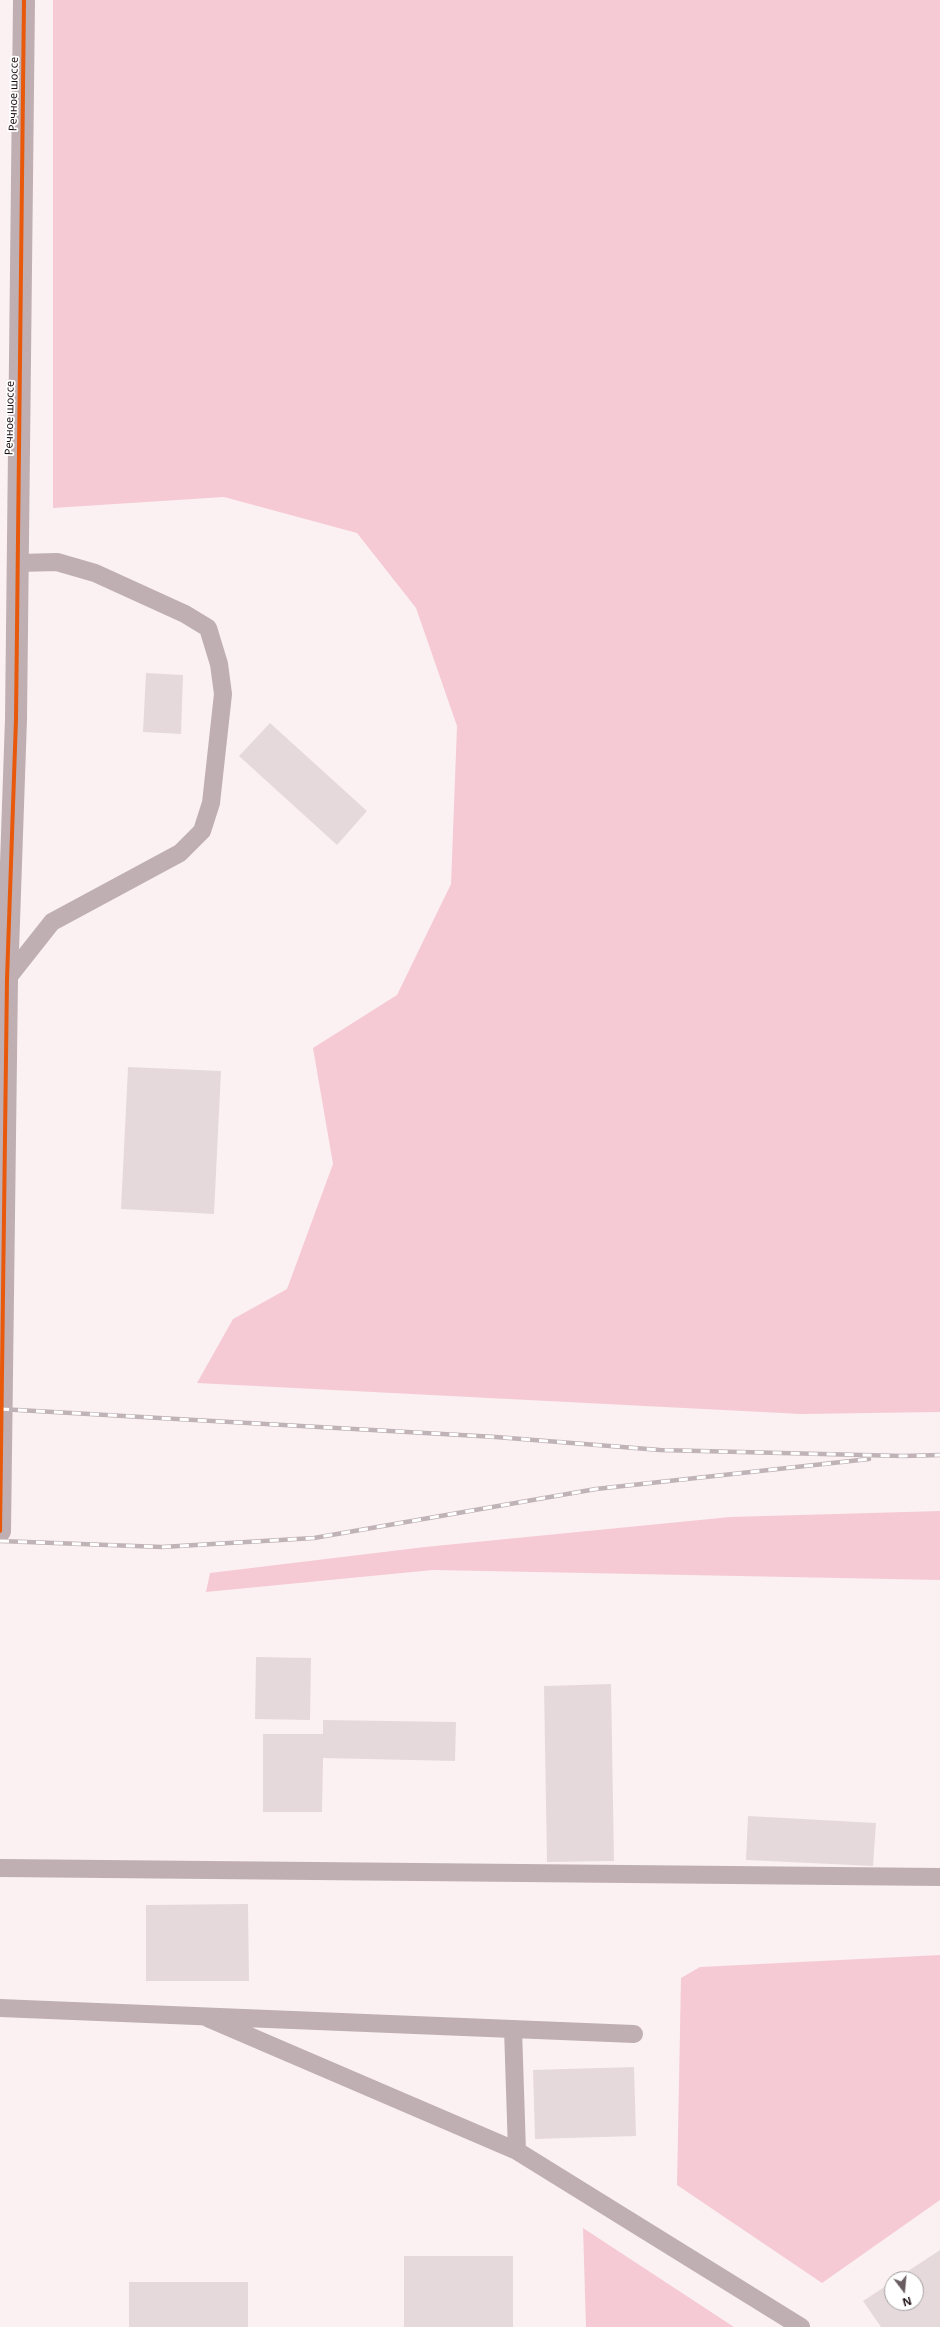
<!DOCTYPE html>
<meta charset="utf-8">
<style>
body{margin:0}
#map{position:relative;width:940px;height:2327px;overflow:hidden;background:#fbf1f3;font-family:"Noto Sans",sans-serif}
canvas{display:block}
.north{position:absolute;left:884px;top:2271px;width:40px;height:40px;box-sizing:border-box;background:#fff;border:1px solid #a49fa0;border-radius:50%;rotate:164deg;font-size:11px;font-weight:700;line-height:16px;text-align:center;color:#1c0e12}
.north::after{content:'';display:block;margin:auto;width:14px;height:18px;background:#6a5d61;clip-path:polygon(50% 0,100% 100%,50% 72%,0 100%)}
</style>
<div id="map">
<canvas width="940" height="2327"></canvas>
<div class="north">N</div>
</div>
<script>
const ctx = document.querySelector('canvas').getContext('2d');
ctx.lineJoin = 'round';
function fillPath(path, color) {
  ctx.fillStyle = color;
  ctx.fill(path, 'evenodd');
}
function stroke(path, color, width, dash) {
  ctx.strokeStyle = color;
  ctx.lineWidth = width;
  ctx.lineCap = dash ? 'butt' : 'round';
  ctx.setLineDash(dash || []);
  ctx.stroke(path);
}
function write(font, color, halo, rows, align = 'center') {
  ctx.font = font + ' "Noto Sans",sans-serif';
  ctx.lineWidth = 3.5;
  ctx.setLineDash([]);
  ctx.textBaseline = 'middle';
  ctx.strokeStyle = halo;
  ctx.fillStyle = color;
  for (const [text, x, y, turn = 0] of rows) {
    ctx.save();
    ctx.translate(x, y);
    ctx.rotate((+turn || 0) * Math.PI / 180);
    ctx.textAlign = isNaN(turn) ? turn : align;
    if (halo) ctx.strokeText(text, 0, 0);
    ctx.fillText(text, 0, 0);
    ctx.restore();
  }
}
fillPath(new Path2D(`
 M53 0H940V1412L801 1414 197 1383 233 1319 287 1289 333 1164 313 1048 397 995 451 884 457 726 416 608 357 533 224 497 53 508Z
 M940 1511V1580L433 1570 206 1592 210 1573 425 1547 730 1517Z
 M940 1955V2200L822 2283 677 2185 681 1978 700 1967Z
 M583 2228 734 2327H586Z`), '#f6cad5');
fillPath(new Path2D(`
 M146 673 183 675 181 734 143 732Z
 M270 723 367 811 337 845 239 756Z
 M128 1067 221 1071 214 1214 121 1209Z
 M256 1657 311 1658 310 1720 255 1719Z
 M611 1684 614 1861 547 1862 544 1686Z
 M323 1720 456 1722 455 1761 323 1758 322 1812H263V1734H323Z
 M748 1816 876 1823 873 1866 746 1860Z
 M248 1904 249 1981H146V1905Z
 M634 2067 636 2136 535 2139 533 2070Z
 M940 2250V2327H881L863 2301 892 2282V2303H916V2279H896Z
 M404 2256H513V2327H404Z
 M129 2282H248V2327H129Z`), '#e6d9dc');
stroke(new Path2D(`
 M7 979 52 922 180 853 202 831 211 803 223 694 219 664 208 628 185 614 95 573 57 562 18 563
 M0 1868 940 1877
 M0 2008 634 2034
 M205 2017 517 2151 801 2327
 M513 2029 517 2151`), '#bfafb2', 18);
stroke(new Path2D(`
 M7 979 16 719 24 0`), '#bfafb2', 22);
stroke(new Path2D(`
 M0 1531 7 979`), '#bfafb2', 22);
const rail = new Path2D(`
 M0 1409 496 1437 660 1450 903 1456 940 1455
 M0 1541 162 1547 314 1538 596 1489 869 1459`);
stroke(rail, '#c0b3b7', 4.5);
stroke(rail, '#fff', 3, [9]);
stroke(new Path2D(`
 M0 1531 7 979 16 719 24 0`), '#e8590c', 4);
write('11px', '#1c0e12', '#fff', [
 ["Речное шоссе",14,94,-89],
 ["Речное шоссе",10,418,-89]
]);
</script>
